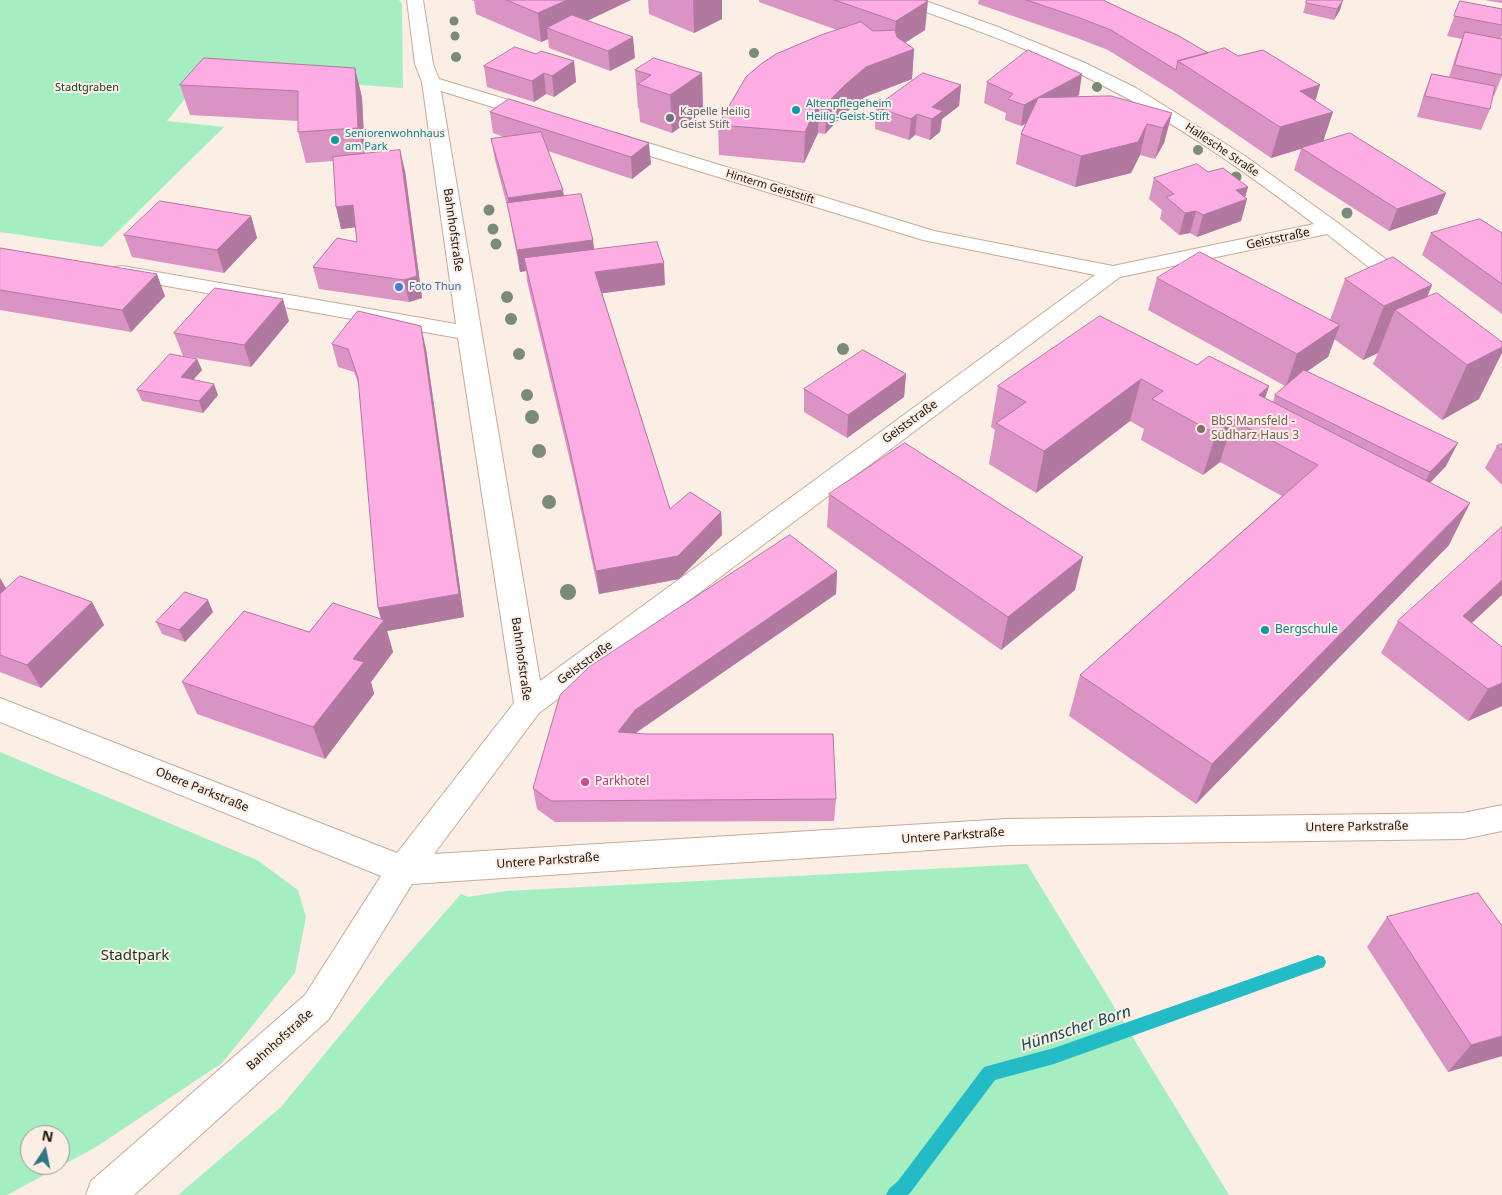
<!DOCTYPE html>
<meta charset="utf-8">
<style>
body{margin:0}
#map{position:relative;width:1502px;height:1195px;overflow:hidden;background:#fbeee5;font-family:"Noto Sans",sans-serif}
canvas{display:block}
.north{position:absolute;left:20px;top:1125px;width:50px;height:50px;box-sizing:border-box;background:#fbeee5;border:1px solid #a2968d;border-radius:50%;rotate:11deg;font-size:14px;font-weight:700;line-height:20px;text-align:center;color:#1d120a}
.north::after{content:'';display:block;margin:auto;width:18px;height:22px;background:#317783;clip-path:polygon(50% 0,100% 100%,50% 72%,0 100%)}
</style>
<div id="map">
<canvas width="1502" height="1195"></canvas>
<div class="north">N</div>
</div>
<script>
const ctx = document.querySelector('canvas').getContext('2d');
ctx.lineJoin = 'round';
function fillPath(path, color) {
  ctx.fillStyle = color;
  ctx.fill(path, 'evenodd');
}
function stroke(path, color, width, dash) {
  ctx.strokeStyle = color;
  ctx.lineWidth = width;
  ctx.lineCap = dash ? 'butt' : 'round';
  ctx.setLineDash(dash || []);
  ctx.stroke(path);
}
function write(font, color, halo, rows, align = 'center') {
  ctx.font = font + ' "Noto Sans",sans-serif';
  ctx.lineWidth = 4;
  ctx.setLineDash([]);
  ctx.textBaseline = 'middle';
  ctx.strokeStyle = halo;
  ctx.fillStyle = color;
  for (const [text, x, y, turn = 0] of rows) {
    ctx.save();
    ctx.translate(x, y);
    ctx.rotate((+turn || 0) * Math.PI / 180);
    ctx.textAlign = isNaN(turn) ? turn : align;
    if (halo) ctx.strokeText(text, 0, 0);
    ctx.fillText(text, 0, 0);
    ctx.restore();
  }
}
fillPath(new Path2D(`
 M0 0H399L402 4 403 88 205 74 167 121 224 127 102 247 0 232Z
 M0 752 257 860 298 890 306 917 295 973 222 1063 96 1147 7 1195H0ZM30 1135H60V1165H30Z
 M1027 864 1229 1195H178L281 1107 388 977 461 894 468 897 506 891Z`), '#a4eec2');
fillPath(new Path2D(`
 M1318 955 1324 957 1326 962 1324 967 1054 1064 995 1080 910 1193 908 1195H886L889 1189 898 1181 984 1067 1054 1048Z`), '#23bbc6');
const minor = new Path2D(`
 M407 0H423L433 64 439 79 545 111 547 115 545 119 538 121 441 91 540 681 1095 275 923 240 608 143 606 139 608 135 615 133 622 135 934 231 1113 266 1314 224C1246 172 1175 122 1098 83 1035 50 968 27 901 3L899 0H923L998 27 1083 62 1136 88 1245 156 1338 223 1416 282 1419 287 1416 292 1408 294 1400 292 1327 234 1120 277 539 713 434 854 1007 819 1463 813 1502 805V831L1463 839 1007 845 412 884 329 1019 134 1195H86L91 1181 305 995 381 876 0 722V698L397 853 514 703 458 338 122 278 114 277 111 272 114 267 122 266 456 324 422 82 415 64Z`);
stroke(minor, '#c9aa96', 2);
fillPath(minor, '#fff');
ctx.fillStyle = '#7a8b7b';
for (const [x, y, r] of [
 [454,21,4.5],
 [455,36,4.5],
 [754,53,5],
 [456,57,5],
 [1097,87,5],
 [1198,150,5],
 [1236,177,5.5],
 [489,210,5.5],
 [1347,213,5.5],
 [493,229,5.5],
 [496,244,5.5],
 [507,297,6],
 [511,319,6],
 [843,349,6],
 [519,354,6],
 [527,395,6],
 [532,417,7],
 [539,451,7],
 [549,502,7],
 [568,592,8]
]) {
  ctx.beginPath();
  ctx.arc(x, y, r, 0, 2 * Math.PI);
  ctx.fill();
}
fillPath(new Path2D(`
 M471 0H631L587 21 635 58 610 71 549 48 548 39 541 42 476 14 474 1Z
 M648 0H722V19L694 33 649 14Z
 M759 0H924L925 30 905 43 914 49 912 79 865 97 844 114 825 134 818 133 804 163 719 155 718 125 837 30 759 2Z
 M979 0H1103L1208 53 1238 56 1315 101 1324 141 1446 193 1437 214 1389 231 1294 170 1301 149 1271 158 1172 90 1108 50 1077 38 978 4Z
 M1484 0H1502V3Z
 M1460 1 1502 9V35L1501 39 1502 76 1494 96H1493L1490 109 1481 130 1417 117 1424 94 1432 74 1449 77 1457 52 1462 39 1447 36Z
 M1306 3 1340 10 1334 20 1303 13Z
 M536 54 574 61 576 82 554 97 546 94 534 102 487 87 484 66Z
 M355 68 362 98 365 154 405 171 422 298 409 302 319 289 313 267 357 242 355 227 341 229 334 161 306 163 298 132V121L190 115 180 85Z
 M635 70 702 73 703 111 672 133 640 122 639 109 638 108Z
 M987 82 1079 95 1074 97 1172 113 1164 143 1155 159 1140 155 1131 173 1075 187 1016 164 1021 134 1025 124 1021 126 1005 120 1006 113 984 103Z
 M961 85 959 106 942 119 940 132 930 140 915 135 909 140 875 129 876 107Z
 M509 99 651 164 632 179 548 151 564 196 593 240 594 250 665 285 602 293 670 509 721 512 722 535 679 579 599 594 572 469 527 281 526 271 520 272 509 213 495 160 491 139 504 137 493 133 490 112Z
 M1208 172 1248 187 1245 197 1247 199 1241 221 1197 237 1190 233 1179 235 1160 219 1162 210 1149 199 1154 178Z
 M251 216 257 238 224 273 132 257 124 235Z
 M1431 233H1502V314L1422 255Z
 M0 248 165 296 131 332 0 310Z
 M1157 278 1330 320 1345 279 1432 285 1427 297 1502 342 1479 399 1442 420 1373 364 1378 353 1363 360 1334 339 1328 357 1307 371 1446 466 1430 483 1449 545 1196 804 1069 716 1080 675 1282 496 1220 462 1203 475 1141 440 1144 429 1130 421 1036 493 989 464 995 430 991 427 998 386 1197 365 1269 386 1265 398 1273 402 1275 395 1285 386 1148 310Z
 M289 321 251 367 183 356 174 333Z
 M332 344 426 349 464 617 387 631 393 652 371 682 374 694 325 759 197 714 182 682 309 632 381 619 378 608 359 385 354 372 338 367Z
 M197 359 202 370 193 380 218 395 203 413 142 401 137 390Z
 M906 374 904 397 847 438 804 412V389Z
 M1502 444V485L1485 468 1497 446Z
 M829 494 1075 590 1001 650 827 527Z
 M837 571 836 594 637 732 636 733 836 799 834 821 555 822 537 809 533 788Z
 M0 578 6 588 92 602 104 625 41 688 0 672Z
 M213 612 185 642 162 634 156 622Z
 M1398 621 1472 623 1502 647V706L1468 721 1381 653Z
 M1387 917 1502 926V1056L1448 1072 1367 947Z`), '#da94c4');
fillPath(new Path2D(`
 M567 0H631L561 33 547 28 548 39 541 42 538 13Z
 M693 0H722V19L694 33Z
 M1343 0 1340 10 1334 20 1337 9Z
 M928 1 925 30 893 50 896 21Z
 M633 37 635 58 610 71 608 51Z
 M914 49 912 79 865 97 844 114 825 134 827 103 846 84 866 67Z
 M574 61 576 82 554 97 552 76Z
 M355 68 362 98 365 159 358 128Z
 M544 73 546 94 534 102 532 81Z
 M702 73 703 111 672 133 670 95Z
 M1082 74 1079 95 1021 126 1024 105Z
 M961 85 959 106 942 119 940 132 930 140 932 107Z
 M1320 85 1311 116 1300 91Z
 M819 102 818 133 804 163 805 132Z
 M1333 112 1323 142 1271 158 1280 127Z
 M1172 113 1164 143 1155 159 1163 128Z
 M917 114 915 135 909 140 911 119Z
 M1147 124 1140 155 1131 173 1075 187 1081 156Z
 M649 143 651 164 632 179 631 157Z
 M400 150 405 171 422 298 409 302 404 280Z
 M1248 187 1244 201 1247 199 1241 221 1197 237 1203 215 1236 190Z
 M563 190 566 212 511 220 508 198Z
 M1446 193 1437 214 1389 231 1397 209Z
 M353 205 358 227 341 229 336 207Z
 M1196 211 1190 233 1179 235 1185 213Z
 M251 216 257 238 224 273 217 250Z
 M593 240 595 262 524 258 526 271 520 272 517 250Z
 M664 263 665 285 597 294 595 272Z
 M157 274 165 296 131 332 122 310Z
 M1432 285 1415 325 1395 310 1378 353 1363 360 1384 306Z
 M283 299 289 321 251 367 244 345Z
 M1340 325 1328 357 1286 386 1297 354Z
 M421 326 426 349 464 617 387 631 393 652 371 682 374 694 325 759 313 727 353 659 382 622 378 608Z
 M1502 347V353L1479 399 1442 420 1467 365Z
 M197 359 202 370 185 389 181 377Z
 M906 374 904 397 847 438 848 415Z
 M1141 379 1130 421 1036 493 1044 451Z
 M214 384 218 395 203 413 199 401Z
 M1269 386 1255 428 1259 395Z
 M1233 420 1220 462 1203 475 1216 434Z
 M1458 443 1446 466 1419 494 1430 472Z
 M1470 503 1449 545 1196 804 1212 764Z
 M721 512 722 535 679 579 599 594 596 571Z
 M1083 557 1075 590 1001 650 1008 617Z
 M837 571 836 594 637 732 621 754 618 732 635 710Z
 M0 578 8 592 0 599Z
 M1502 580V595L1445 648 1463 616Z
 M208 600 213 612 185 642 179 630Z
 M92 602 104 625 41 688 27 665Z
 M1502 683V706L1468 721 1488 689Z
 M1502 1036V1056L1448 1072 1471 1045Z`), '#b178a0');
const building = new Path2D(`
 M507 0H567L538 13Z
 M835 0H924L928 1 896 21Z
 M1027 0H1103L1179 36 1208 53 1178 61 1176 70 1111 30 1080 18Z
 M1307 0H1343L1337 9 1306 3Z
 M1460 1 1502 9V25L1454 16Z
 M572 15 633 37 608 51 547 28Z
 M861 22 873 31 895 30 897 37 914 49 866 67 846 84 827 103 819 102 805 132 718 125 746 77 761 64 776 54 821 35Z
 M1465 32 1502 39V75L1455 65Z
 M515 47 536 54 541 51 574 61 552 76 544 73 532 81 484 66Z
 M1225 48 1238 56 1263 50 1320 85 1300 91 1333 112 1280 127 1178 61Z
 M1028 50 1082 74 1024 105 1008 99 1013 94 987 82Z
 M204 58 355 68 358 128 298 132V91L180 85Z
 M654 58 702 73 670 95 638 84 651 75 635 70Z
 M923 73 961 85 932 107 943 111 932 119 917 114 911 119 876 107Z
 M1432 74 1495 86 1490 109 1425 96Z
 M1111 96 1172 113 1163 128 1147 124 1138 142 1081 156 1021 134 1038 98Z
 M509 99 649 143 631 157 490 112Z
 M541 132 563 190 508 198 491 139Z
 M1350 133 1446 193 1397 209 1301 148Z
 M400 150 417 276 404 280 313 267 337 238 357 242 353 205 336 207 333 157Z
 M1197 164 1208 172 1223 168 1248 187 1236 190 1247 199 1203 215 1196 211 1185 213 1166 197 1174 194 1154 178Z
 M581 194 593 240 517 250 507 203Z
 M160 201 251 216 217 250 124 235Z
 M1480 219 1502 233V284L1431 233Z
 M657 242 664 263 595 272 670 509 690 492 721 512 678 556 596 571 569 446 524 258Z
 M0 248 157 274 122 310 0 290Z
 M1200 252 1340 325 1297 354 1157 278Z
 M1393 257 1432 285 1384 306 1345 279Z
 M215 288 283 299 244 345 174 333Z
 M1437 293 1502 342V347L1467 365 1395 310Z
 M358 311 421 326 459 594 378 608 358 378 348 349 332 344Z
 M1100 316 1197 365 1209 356 1269 386 1259 395 1470 503 1212 764 1080 675 1318 465 1233 420 1216 434 1152 399 1163 391 1141 379 1044 451 996 423 1026 402 998 386Z
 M863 350 906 374 848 415 804 389Z
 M170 354 197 359 181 377 214 384 199 401 137 390Z
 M1304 370 1458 443 1430 472 1275 395Z
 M905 443 1083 557 1008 617 829 494Z
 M1502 444V450L1497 446Z
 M1502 527V580L1463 616 1502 647V683L1488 689 1398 621Z
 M790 535 837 571 635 710 618 732 646 734H833L836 799 551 801 533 788 560 695 589 667Z
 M20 576 92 602 27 665 0 655V594Z
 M185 592 208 600 179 630 156 622Z
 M333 603 384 620 353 659 364 662 313 727 182 682 244 611 309 632Z
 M1478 893 1502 926V1036L1471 1045 1387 917Z`);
fillPath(building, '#fdace4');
stroke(building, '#b178a0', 1);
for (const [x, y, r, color] of [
 [796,110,5,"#0f9aa8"],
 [670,118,5,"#6b7280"],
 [335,140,5,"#0f9aa8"],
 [399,287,5,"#3f7fe0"],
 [1201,429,5,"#8d6e63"],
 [1265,630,5,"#0f9aa8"],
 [585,782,5,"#d1479c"]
]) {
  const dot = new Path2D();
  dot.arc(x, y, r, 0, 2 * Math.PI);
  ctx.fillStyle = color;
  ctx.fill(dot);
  stroke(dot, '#fbeee5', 2);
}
write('11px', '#113a25', '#fbeee5', [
 ["Stadtgraben",87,88]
]);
write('11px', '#0d838f', '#fbeee5', [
 ["Altenpflegeheim",806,104],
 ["Heilig-Geist-Stift",806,117],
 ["Seniorenwohnhaus",345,134],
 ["am Park",345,147]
], 'left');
write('11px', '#5b616d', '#fbeee5', [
 ["Kapelle Heilig",680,112],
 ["Geist Stift",680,125]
], 'left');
write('11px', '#1d120a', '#fbeee5', [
 ["Hallesche Straße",1222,150,34],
 ["Hinterm Geiststift",770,187,17]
]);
write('11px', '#366cbe', '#fbeee5', [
 ["Foto Thun",409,287]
], 'left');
write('12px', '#1d120a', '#fbeee5', [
 ["Bahnhofstraße",453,230,82],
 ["Geiststraße",1278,239,-12],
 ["Geiststraße",910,422,-36],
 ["Bahnhofstraße",521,659,82],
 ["Geiststraße",585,663,-36],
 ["Obere Parkstraße",202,790,22],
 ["Untere Parkstraße",1357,827,-1],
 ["Untere Parkstraße",953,836,-4],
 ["Untere Parkstraße",548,861,-4],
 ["Bahnhofstraße",280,1040,-42]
]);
write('12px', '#785e54', '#fbeee5', [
 ["BbS Mansfeld -",1211,422],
 ["Südharz Haus 3",1211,436]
], 'left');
write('12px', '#0d838f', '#fbeee5', [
 ["Bergschule",1275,630]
], 'left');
write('12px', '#b23c85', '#fbeee5', [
 ["Parkhotel",595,782]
], 'left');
write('15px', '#113a25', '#fbeee5', [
 ["Stadtpark",135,956]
]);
write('italic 16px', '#114e52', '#fbeee5', [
 ["Hünnscher Born",1076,1029,-18]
]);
</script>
